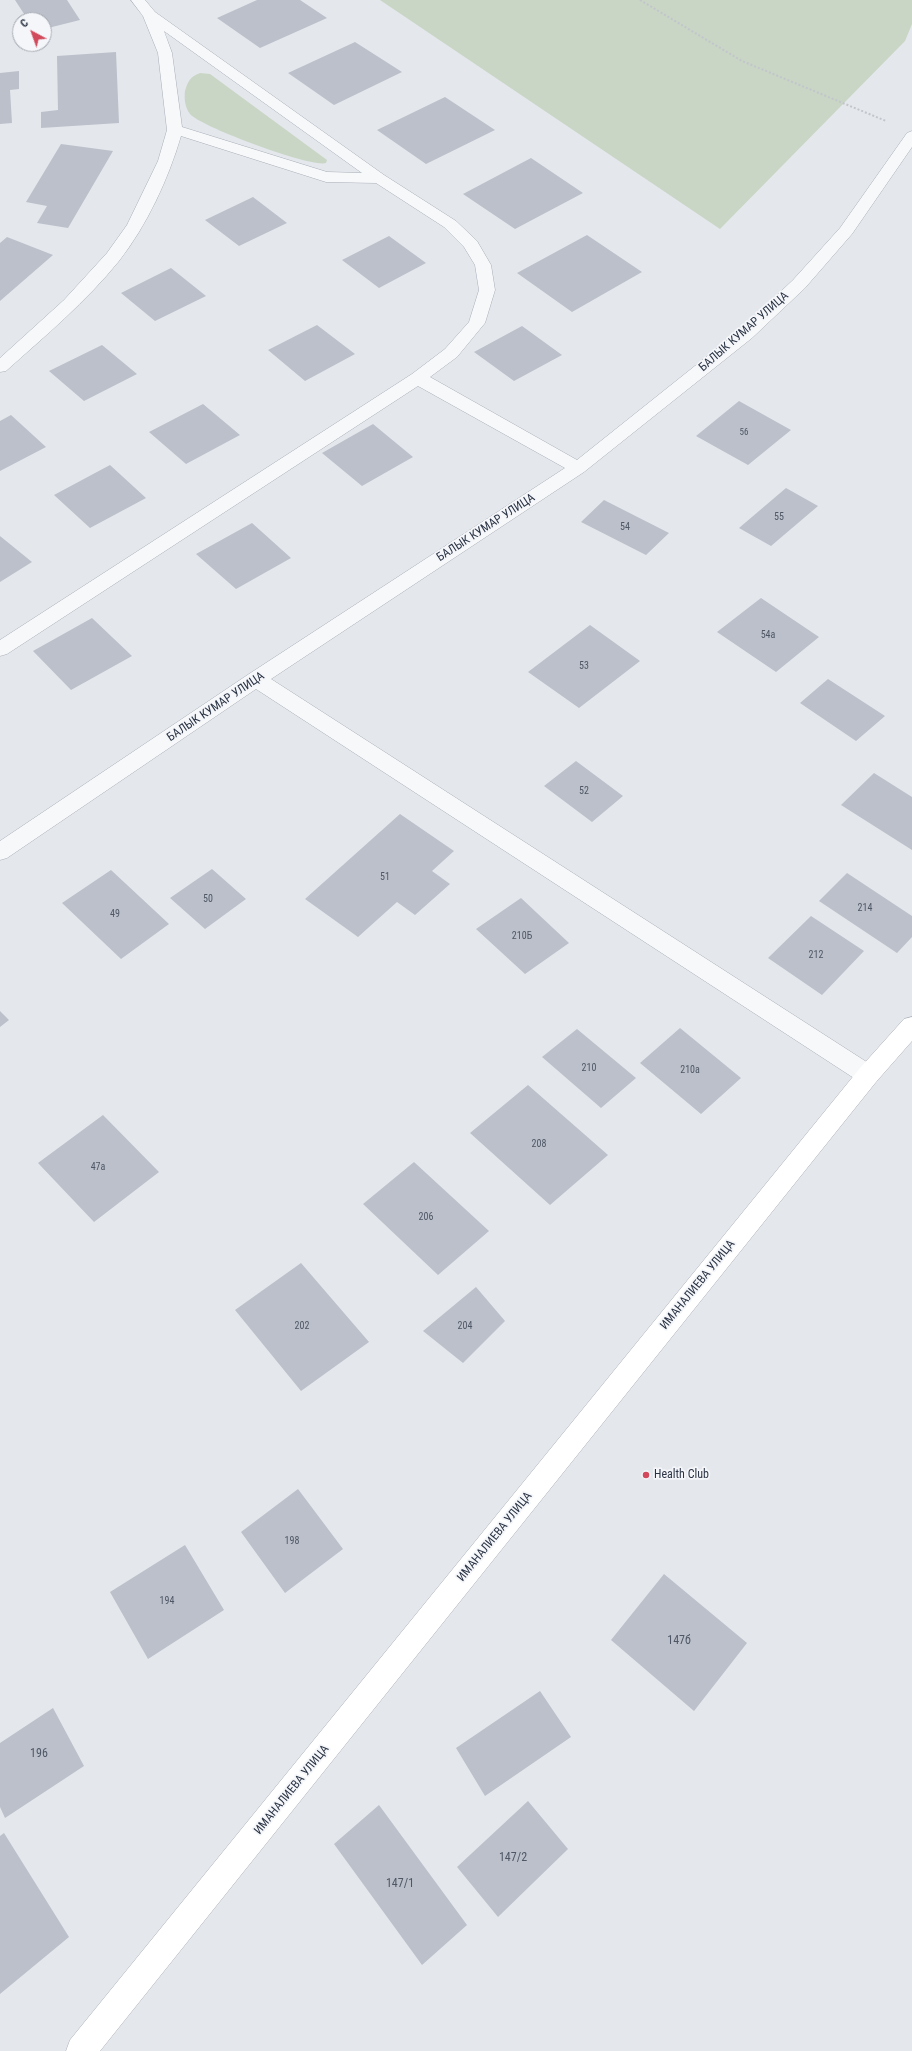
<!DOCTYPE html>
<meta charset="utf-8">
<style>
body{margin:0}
#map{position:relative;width:912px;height:2051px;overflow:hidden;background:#e4e7ec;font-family:"Roboto Condensed",sans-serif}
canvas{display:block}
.north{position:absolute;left:12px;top:12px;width:40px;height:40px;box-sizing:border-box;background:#f4f6f9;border:1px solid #a4a8b1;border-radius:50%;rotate:319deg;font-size:11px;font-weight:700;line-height:16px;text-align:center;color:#2b3445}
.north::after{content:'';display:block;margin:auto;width:14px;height:18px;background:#d1495b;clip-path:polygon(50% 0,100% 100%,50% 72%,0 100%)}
</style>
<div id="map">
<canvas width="912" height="2051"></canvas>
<div class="north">С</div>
</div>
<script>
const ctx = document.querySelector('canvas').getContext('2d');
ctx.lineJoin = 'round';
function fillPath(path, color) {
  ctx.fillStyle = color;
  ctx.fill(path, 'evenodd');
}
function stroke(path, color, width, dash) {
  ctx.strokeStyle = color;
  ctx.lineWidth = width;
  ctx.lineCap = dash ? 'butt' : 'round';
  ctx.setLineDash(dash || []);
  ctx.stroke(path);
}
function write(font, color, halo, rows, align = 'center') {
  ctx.font = font + ' "Roboto Condensed",sans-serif';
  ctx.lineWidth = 3.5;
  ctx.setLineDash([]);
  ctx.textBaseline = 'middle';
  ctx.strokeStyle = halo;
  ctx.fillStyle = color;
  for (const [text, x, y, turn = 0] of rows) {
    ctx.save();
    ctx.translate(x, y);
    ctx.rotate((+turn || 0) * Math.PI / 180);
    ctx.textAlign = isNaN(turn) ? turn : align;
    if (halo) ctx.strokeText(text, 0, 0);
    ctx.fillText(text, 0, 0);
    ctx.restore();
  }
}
fillPath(new Path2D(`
 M380 0H912V24L905 41 720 229Z
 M200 73 210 74 327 160 326 163C312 168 201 127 190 114 185 108 184 98 185 91 188 81 190 77 200 73Z`), '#c9d6c5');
fillPath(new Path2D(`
 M15 0H67L80 20 44 29V20H28Z
 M257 0H300L327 18 260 48 217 18Z
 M355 42 402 72 334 105 288 73Z
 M116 52 119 123 41 128V112L58 110 57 56Z
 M19 71V89L10 90 12 123 0 124V73Z
 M445 97 495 130 426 164 377 130Z
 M61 144 113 151 68 228 37 223 47 206 26 202Z
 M531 158 583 193 515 229 463 194Z
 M253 197 287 223 239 246 205 220Z
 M587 235 642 272 572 312 517 273Z
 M389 236 426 263 379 288 342 260Z
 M7 237 53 255 0 301V243Z
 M171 268 206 296 155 321 121 293Z
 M317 325 355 354 305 381 268 350Z
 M522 326 562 355 514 381 474 352Z
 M102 345 137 374 84 401 49 371Z
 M739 401 791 430 748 465 696 436Z
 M203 404 240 435 186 464 149 432Z
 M11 415 46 447 0 471V421Z
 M373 424 413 457 362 486 322 453Z
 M110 465 146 498 90 528 54 495Z
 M786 488 818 506 771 546 739 528Z
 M604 500 669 533 646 555 581 522Z
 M252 523 291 558 236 589 196 554Z
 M0 536 32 562 0 582Z
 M761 598 819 637 776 672 717 632Z
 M92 618 132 656 71 690 33 651Z
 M590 625 640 661 579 708 528 672Z
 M828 679 885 716 856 741 800 703Z
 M576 761 623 796 592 822 544 786Z
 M874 773 912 797V850L841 805Z
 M400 814 454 851 432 871 450 884 415 915 397 902 358 937 305 899Z
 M212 869 246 899 205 929 170 898Z
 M111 870 169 924 121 959 62 903Z
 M847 873 912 916V937L897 953 819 901Z
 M521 898 569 943 525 974 476 929Z
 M811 916 864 951 822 995 768 958Z
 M0 1011 9 1020 0 1027Z
 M680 1028 741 1078 701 1114 640 1063Z
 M577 1029 636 1078 601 1108 542 1057Z
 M528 1085 608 1155 550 1205 470 1133Z
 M103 1115 159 1172 94 1222 38 1163Z
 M414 1162 489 1231 438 1275 363 1204Z
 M301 1263 369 1342 301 1391 235 1310Z
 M476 1287 505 1321 463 1363 423 1331Z
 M298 1489 343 1549 285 1593 241 1532Z
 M185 1545 224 1610 148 1659 110 1592Z
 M664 1574 747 1643 694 1711 611 1640Z
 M540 1691 571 1737 485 1796 456 1748Z
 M53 1708 84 1766 5 1818 0 1807V1743Z
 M528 1801 568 1849 498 1917 457 1867Z
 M379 1805 467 1925 422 1965 334 1844Z
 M4 1833 69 1937 0 1994V1836Z`), '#bbc0ca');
const street = new Path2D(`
 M131 0H145L155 12 384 175 456 221 477 241 491 265 495 290 485 323 457 357 430 377 577 460 740 330 793 280 840 228 907 133 912 131V147L852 234 805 288 752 338 584 472 271 679 876 1068 879 1075 876 1082 868 1085 860 1082 256 689 7 858 0 860V841L249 674 565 468 418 386 7 654 0 656V640L412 374 445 349 469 322 479 290 475 265 464 247 444 227 376 183 326 182 181 136C168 180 147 225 119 261 86 302 45 336 6 371L0 372V358L64 300 107 253 127 225 158 161 167 130 158 53 143 16ZM164 31 362 173 327 172 182 127 172 53Z`);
const secondary = new Path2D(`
 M912 1017V1041L876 1082 100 2051H66L70 2040 860 1068 904 1019Z`);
stroke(street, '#a9aeb7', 1);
stroke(secondary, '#a9aeb7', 1);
stroke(new Path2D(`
 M640 0 742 61 886 121`), '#c2c5cb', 2, [2, 2]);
fillPath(street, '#f7f8fa');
fillPath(secondary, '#fff');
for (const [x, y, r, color] of [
 [646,1475,4,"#d1495b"]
]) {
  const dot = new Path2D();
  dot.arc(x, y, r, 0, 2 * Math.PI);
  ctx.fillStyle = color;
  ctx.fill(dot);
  stroke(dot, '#f4f6f9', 1.5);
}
write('9px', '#4f5766', null, [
 ["56",744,433]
]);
write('10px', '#4f5766', null, [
 ["55",779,517],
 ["54",625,527],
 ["54а",768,635],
 ["53",584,666],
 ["52",584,791],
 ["51",385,877],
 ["50",208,899],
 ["214",865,908],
 ["49",115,914],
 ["210Б",522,936],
 ["212",816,955],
 ["210",589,1068],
 ["210а",690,1070],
 ["208",539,1144],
 ["47а",98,1167],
 ["206",426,1217],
 ["202",302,1326],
 ["204",465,1326],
 ["198",292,1541],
 ["194",167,1601]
]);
write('12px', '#2b3445', '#f4f6f9', [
 ["БАЛЫК КУМАР УЛИЦА",744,332,-41],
 ["БАЛЫК КУМАР УЛИЦА",486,528,-33],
 ["БАЛЫК КУМАР УЛИЦА",216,707,-34],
 ["ИМАНАЛИЕВА УЛИЦА",698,1285,-51],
 ["ИМАНАЛИЕВА УЛИЦА",495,1537,-51],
 ["ИМАНАЛИЕВА УЛИЦА",292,1790,-51]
]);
write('12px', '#2b3445', '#f4f6f9', [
 ["Health Club",654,1475]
], 'left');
write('12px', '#4f5766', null, [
 ["147б",679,1641],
 ["196",39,1754],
 ["147/2",513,1858],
 ["147/1",400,1884]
]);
</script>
